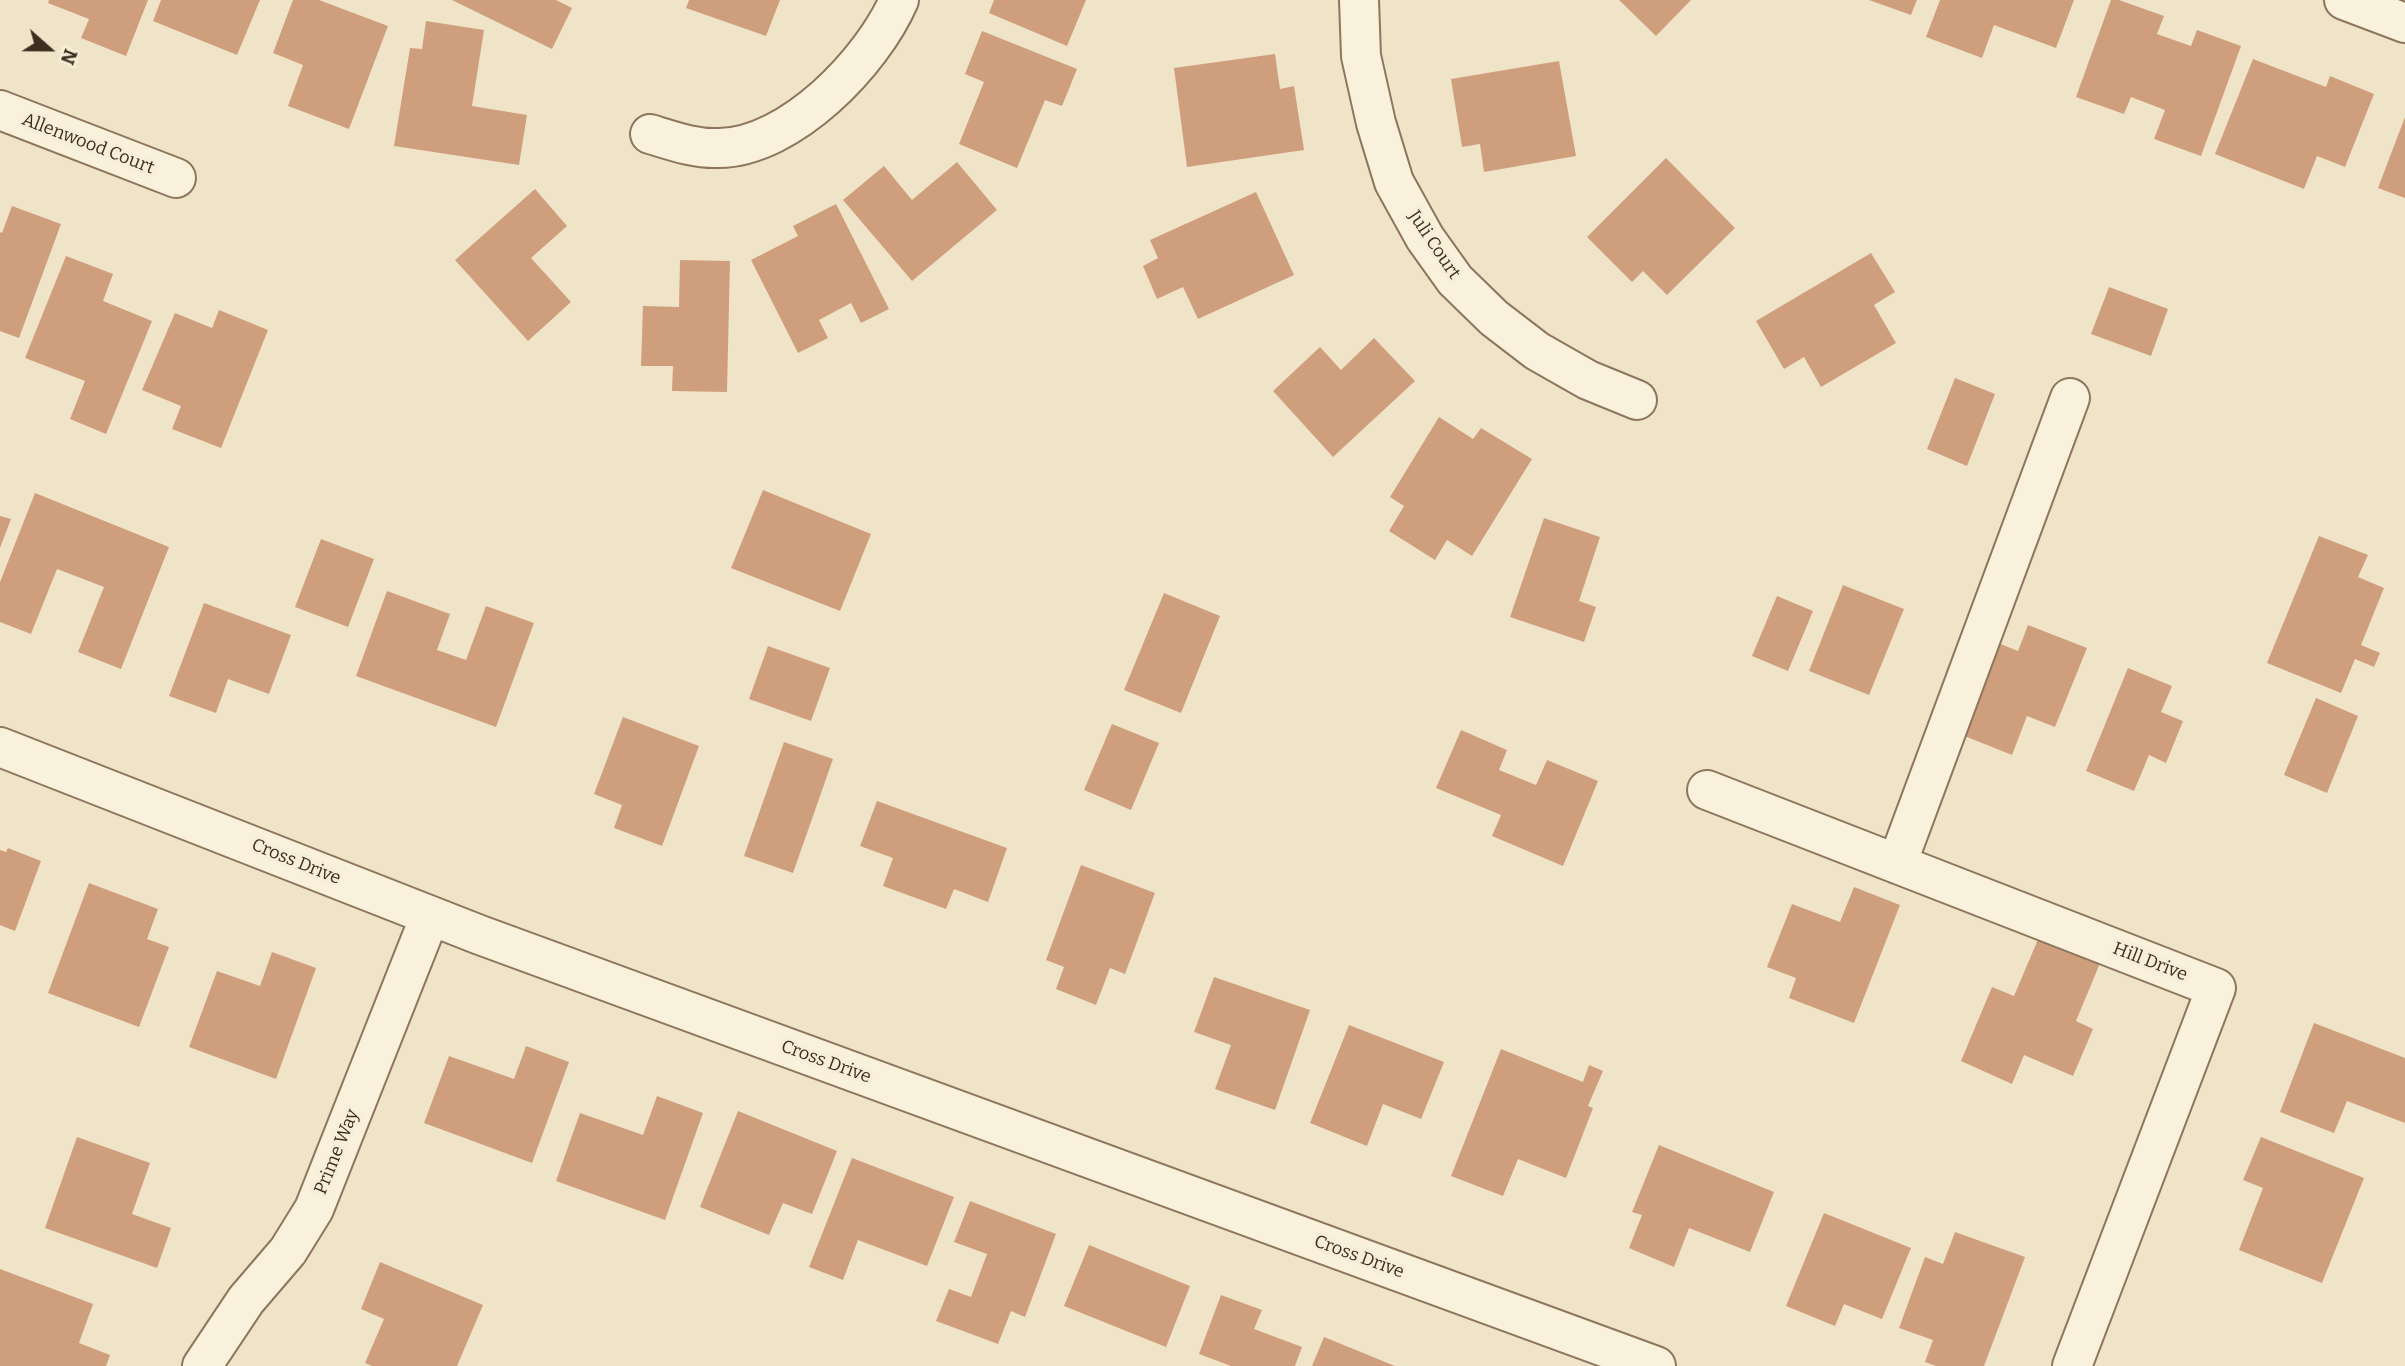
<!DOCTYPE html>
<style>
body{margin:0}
#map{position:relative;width:2405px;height:1366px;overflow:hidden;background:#f0e4c8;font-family:Bitter,serif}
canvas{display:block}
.north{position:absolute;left:14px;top:14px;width:70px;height:70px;-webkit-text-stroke:5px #f7eed8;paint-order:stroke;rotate:111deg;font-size:19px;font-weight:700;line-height:28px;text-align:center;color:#3d2e20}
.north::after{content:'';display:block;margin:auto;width:24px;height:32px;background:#3d2e20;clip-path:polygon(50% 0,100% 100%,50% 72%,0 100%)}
</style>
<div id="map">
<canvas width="2405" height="1366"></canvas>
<div class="north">N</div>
</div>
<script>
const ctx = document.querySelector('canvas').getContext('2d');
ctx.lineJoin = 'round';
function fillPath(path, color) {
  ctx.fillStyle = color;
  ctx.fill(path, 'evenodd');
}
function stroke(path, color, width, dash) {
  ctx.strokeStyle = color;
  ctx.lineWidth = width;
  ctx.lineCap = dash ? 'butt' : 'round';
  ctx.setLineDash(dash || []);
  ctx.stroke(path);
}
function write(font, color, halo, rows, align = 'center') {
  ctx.font = font + ' Bitter,serif';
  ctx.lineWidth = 7;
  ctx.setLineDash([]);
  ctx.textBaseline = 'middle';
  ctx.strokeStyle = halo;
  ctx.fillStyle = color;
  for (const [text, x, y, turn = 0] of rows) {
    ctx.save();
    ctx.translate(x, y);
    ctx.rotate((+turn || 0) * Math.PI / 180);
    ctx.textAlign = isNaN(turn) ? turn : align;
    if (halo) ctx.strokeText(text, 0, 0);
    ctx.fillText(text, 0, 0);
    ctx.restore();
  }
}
fillPath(new Path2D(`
 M49 0H148L126 56 81 38 89 19 48 3Z
 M161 0H260L237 55 153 21Z
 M293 0H319L388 26 349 129 288 106 303 65 273 53Z
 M452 0H556L572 8 552 49Z
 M689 0H780L766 36 686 8Z
 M994 0H1086L1067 46 989 13Z
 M1619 0H1691L1656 36Z
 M1869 0H1917L1911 15Z
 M1940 0H2074L2056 48 1994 25 1982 58 1926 37Z
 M2111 0H2119L2164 16 2157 34 2191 46 2197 30 2241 46 2201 156 2154 139 2165 110 2131 97 2124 114 2076 97Z
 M426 21 484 30 472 106 527 115 519 165 394 146 410 48 422 49Z
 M982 31 1077 69 1062 106 1045 100 1017 168 959 144 984 82 965 74Z
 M1275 54 1280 89 1294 86 1304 150 1187 167 1174 68Z
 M2253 59 2326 87 2330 76 2374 94 2345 167 2317 156 2304 189 2215 154Z
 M1559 61 1576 156 1484 172 1480 144 1462 147 1451 79Z
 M2405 117V198L2378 188Z
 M1666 158 1735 228 1667 295 1643 271 1632 282 1587 237Z
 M957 162 997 210 912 281 843 200 884 166 912 200Z
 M535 189 567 226 531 258 571 302 528 341 455 260Z
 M1256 192 1294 275 1198 319 1183 287 1157 299 1143 266 1158 258 1150 240Z
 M836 204 889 309 861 323 851 303 819 320 828 338 798 353 751 260 798 236 793 226Z
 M12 206 61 224 19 338 0 331V232L2 233Z
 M1871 253 1895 292 1874 305 1896 343 1821 387 1804 357 1784 369 1756 321Z
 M66 256 113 274 103 301 152 321 106 434 70 419 85 381 25 358Z
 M680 260 730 261 727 392 672 391 673 366H641L643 306 679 307Z
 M2109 287 2168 309 2151 356 2091 334Z
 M219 310 268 330 221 448 172 429 181 406 142 390 175 313 212 328Z
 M1374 338 1415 381 1333 457 1273 391 1320 347 1341 370Z
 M1955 378 1995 394 1967 466 1927 449Z
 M1439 417 1473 439 1481 428 1532 459 1472 556 1447 540 1435 560 1389 531 1404 506 1390 497Z
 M763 490 871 534 840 611 731 568Z
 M35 493 169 547 121 669 78 652 104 587 57 569 31 634 0 622V582Z
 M0 516 11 519 0 548Z
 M1544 518 1600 537 1579 601 1596 607 1584 642 1510 617Z
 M2319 536 2368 555 2358 577 2384 588 2361 645 2380 653 2374 667 2355 659 2341 693 2267 663Z
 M321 539 374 559 348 627 295 607Z
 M1843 585 1904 609 1869 695 1809 671Z
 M387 591 450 614 437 650 466 660 486 606 534 623 496 727 356 676Z
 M1164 593 1220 616 1181 713 1124 690Z
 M1777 596 1813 611 1788 671 1752 656Z
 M204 603 291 635 269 694 228 679 216 713 169 696Z
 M2028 625 2087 648 2055 727 2027 716 2012 755 1952 731 1988 639 2018 651Z
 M768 646 830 668 811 721 749 699Z
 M2128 668 2172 686 2161 712 2183 721 2166 763 2149 755 2134 791 2086 771Z
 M2316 698 2358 716 2327 793 2284 775Z
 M623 717 699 746 662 846 614 828 622 805 594 794Z
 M1112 724 1159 743 1131 810 1084 790Z
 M1461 730 1507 750 1499 770 1536 785 1547 760 1598 781 1563 866 1492 836 1501 815 1436 788Z
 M784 742 833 759 793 873 744 856Z
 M877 801 1007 848 988 902 954 889 946 909 883 886 893 858 860 846Z
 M8 848 41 861 15 931 0 925V850L6 852Z
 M1081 865 1155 893 1125 974 1110 968 1096 1005 1056 989 1064 967 1046 960Z
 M89 883 158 909 147 939 169 947 139 1027 48 993Z
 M1854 887 1900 905 1854 1023 1789 998 1796 978 1767 967 1792 904 1840 922Z
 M2042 930 2103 956 2076 1021 2093 1029 2073 1076 2024 1055 2012 1084 1961 1061 1992 987 2014 996Z
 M272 952 316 968 276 1079 189 1047 217 971 260 986Z
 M1214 977 1310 1010 1275 1110 1215 1089 1231 1045 1194 1032Z
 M2314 1023 2405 1058V1123L2347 1101 2334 1133 2280 1112Z
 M1349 1025 1444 1062 1421 1119 1383 1104 1367 1146 1310 1123Z
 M526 1046 569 1062 532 1163 424 1123 449 1056 514 1079Z
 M1501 1049 1583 1082 1589 1065 1603 1071 1588 1106 1593 1108 1566 1178 1518 1159 1503 1196 1451 1176Z
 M657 1096 703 1113 665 1220 556 1181 580 1113 643 1135Z
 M738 1111 837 1151 812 1214 783 1203 769 1235 700 1207Z
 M77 1137 150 1163 132 1214 171 1228 157 1268 45 1228Z
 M2261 1137 2364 1178 2322 1283 2239 1250 2263 1188 2243 1180Z
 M1659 1145 1774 1192 1750 1252 1689 1228 1674 1267 1629 1248 1642 1215 1632 1212Z
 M852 1158 954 1197 927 1266 858 1240 843 1280 809 1267Z
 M970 1201 1056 1234 1025 1317 1011 1311 998 1344 936 1321 949 1289 971 1297 987 1254 954 1242Z
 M1824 1213 1911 1248 1882 1319 1844 1304 1835 1326 1786 1306Z
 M1955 1232 2025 1257 1984 1366H1936L1925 1362 1933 1340 1899 1328 1925 1257 1943 1264Z
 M1089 1245 1190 1286 1166 1347 1064 1306Z
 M380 1262 483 1305 457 1366H372L365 1363 384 1319 361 1309Z
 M0 1269 93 1304 79 1343 110 1355 106 1366H0Z
 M1221 1295 1262 1310 1254 1329 1302 1347 1295 1366H1231L1199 1354Z
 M1324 1337 1395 1366H1312Z`), '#cf9f7d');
const minor = new Path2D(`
 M1359 0 1361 56 1376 123 1394 182 1425 238 1455 280 1494 318 1537 351 1588 380 1637 400
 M2344 0 2405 23
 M0 110 176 178
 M650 134C673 141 695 149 719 148 791 147 872 62 899 0
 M0 747 480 935 1656 1366
 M1707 790 2216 988 2072 1366
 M1897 864 2070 398
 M202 1366 246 1300 288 1251 314 1209 430 916`);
stroke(minor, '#8d765c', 42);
stroke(minor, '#faf1dc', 38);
write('18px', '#3d2e20', '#f7eed8', [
 ["Allenwood Court",88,144,21],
 ["Juli Court",1434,245,56],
 ["Cross Drive",296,862,22],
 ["Hill Drive",2150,962,21],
 ["Cross Drive",826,1062,20],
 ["Prime Way",337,1152,-68],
 ["Cross Drive",1359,1257,20]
]);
</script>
